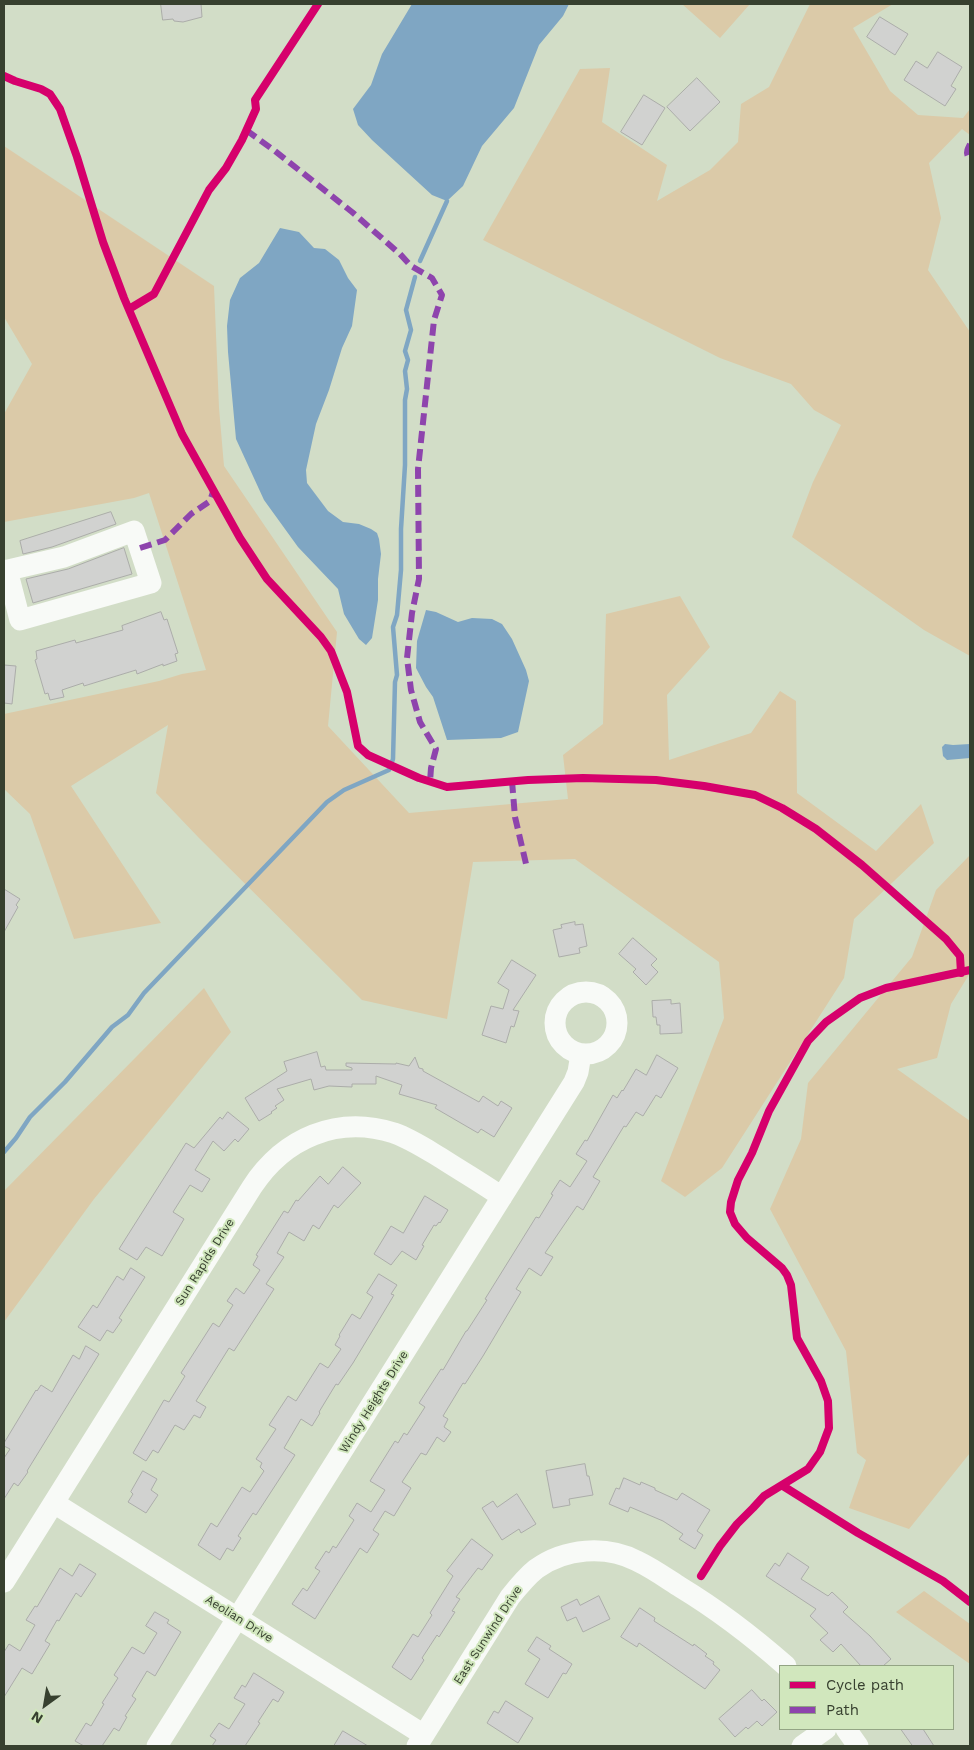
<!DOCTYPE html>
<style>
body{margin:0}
#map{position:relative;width:974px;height:1750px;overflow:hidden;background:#d2ddc7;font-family:"Work Sans",sans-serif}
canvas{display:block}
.frame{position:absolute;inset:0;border:5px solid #37402f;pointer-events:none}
.legend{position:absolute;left:779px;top:1665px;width:175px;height:65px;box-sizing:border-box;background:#d1e7bd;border:1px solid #93a484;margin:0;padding:6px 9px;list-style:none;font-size:15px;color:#37402f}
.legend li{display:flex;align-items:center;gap:10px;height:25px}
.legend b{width:25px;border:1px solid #93a484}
.north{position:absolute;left:20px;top:1680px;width:50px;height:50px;-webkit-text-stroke:4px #d1e7bd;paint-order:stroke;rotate:212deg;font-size:14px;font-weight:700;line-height:20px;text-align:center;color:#37402f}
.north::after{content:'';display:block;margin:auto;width:18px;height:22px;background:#37402f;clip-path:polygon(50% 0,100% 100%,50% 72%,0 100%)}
</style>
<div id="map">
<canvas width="974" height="1750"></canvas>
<div class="frame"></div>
<ul class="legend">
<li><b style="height:6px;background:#d6006c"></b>Cycle path</li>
<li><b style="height:6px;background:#8e44ad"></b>Path</li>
</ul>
<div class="north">N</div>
</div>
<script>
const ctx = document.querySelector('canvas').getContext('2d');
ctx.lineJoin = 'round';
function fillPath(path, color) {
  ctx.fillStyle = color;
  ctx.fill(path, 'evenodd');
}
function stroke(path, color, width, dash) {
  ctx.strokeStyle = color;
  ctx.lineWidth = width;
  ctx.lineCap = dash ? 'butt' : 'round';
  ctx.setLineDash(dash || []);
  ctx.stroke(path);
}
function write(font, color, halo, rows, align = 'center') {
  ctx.font = font + ' "Work Sans",sans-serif';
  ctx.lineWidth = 4;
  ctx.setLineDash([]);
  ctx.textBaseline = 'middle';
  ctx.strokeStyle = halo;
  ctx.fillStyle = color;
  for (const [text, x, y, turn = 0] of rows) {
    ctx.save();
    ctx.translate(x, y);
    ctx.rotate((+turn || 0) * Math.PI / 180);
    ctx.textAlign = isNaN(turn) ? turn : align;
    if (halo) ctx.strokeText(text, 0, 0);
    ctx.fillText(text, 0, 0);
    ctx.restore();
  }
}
fillPath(new Path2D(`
 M682 4H750L720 38Z
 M810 4H893L853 28 890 91 918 115 963 118 970 109V135L962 129 929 163 941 218 928 270 970 332V656L924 630 792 537 813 482 841 425 814 410 791 384 720 358 483 240 580 69 610 68 602 122 667 165 657 201 710 170 738 142 741 104 769 87Z
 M4 146 214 286 219 408 224 466 337 632 328 726 409 813 568 799 563 755 603 724 606 614 680 596 710 647 667 695 669 760 751 733 780 691 796 701 797 793 876 851 921 804 934 843 854 919 844 978 722 1168 685 1197 661 1181 724 1018 719 962 575 859 473 862 447 1019 362 1000 199 838 156 793 168 725 71 786 161 923 74 939 30 814 4 789V714L159 681 182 674 206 670 149 493 134 498 4 522V414L32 364 4 317Z
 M970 855V973L951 1004 937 1058 897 1069 970 1121V1453L909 1529 849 1508 866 1460 857 1453 846 1351 770 1209 801 1139 808 1083 912 957 936 890Z
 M204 988 231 1032 94 1199 4 1322V1191Z
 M924 1591 970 1624V1664L896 1612Z`), '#dbcaa8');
fillPath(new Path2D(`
 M412 4H569L563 16 539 45 514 108 482 146 463 186 447 201 432 195 372 140 358 125 353 109 371 85 382 54Z
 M280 228 299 232 314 248 325 249 339 260 348 278 357 290 352 326 342 348 329 390 316 424 306 470 307 483 328 511 343 522 359 524 371 529 377 533 379 539 381 554 378 579V600L372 638 366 645 359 639 344 614 338 589 298 547 264 500 236 439 228 352 227 326 230 300 240 278 259 263Z
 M426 610 436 612 458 622 472 618 492 619 502 624 512 639 526 670 529 681 518 732 501 738 447 740 433 697 426 687 416 668 417 641Z
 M945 744 953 745 970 744V758L947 760 943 756 942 747Z`), '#7fa6c3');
stroke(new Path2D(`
 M420 261 447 201
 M4 1152 16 1138 30 1117 65 1082 112 1027 128 1015 144 993 327 802 344 790 389 770 393 759 395 682 397 675 393 627 397 615 401 570V529L405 465V400L407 389 405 371 408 360 405 351 411 330 406 310 415 277`), '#7fa6c3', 4.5);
const building = new Path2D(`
 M161 4H201L202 17 183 22 174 21 173 19 163 20Z
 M880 17 908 34 895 55 867 37Z
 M938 52 962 67 951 86 956 89 945 106 904 80 916 61 927 68Z
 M697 78 720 102 690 131 667 107Z
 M644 95 665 108 642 145 621 132Z
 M111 512 116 524 52 547 23 554 20 541Z
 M124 548 132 574 33 603 26 579 68 569Z
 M161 612 164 620 167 619 178 653 175 654 177 661 163 666V664L137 674 136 670 84 686 83 683 62 690 64 697 50 700 48 693 45 694 35 660 37 659 36 651 75 640 76 643 123 630 122 626Z
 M4 665 16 666 12 704 4 703Z
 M4 889 20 899 16 905 18 907 4 932Z
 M575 922V925L583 924 587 946 579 948 580 953 559 957 553 930 562 928 561 925Z
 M633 938 657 959 651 965 658 972 646 985 633 972 636 969 619 954Z
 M512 960 536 975 513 1010 519 1011 514 1027 511 1026 506 1043 482 1035 491 1006 503 1009 509 990 498 983Z
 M671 1000V1004L680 1003 682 1033 660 1034V1025H657L656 1017H653L652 1001Z
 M317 1052 321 1067 325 1066 326 1070H352V1068L346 1066V1063L396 1064V1063L409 1066 415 1057 419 1068 423 1069V1071L479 1102 483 1096 498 1106 501 1101 512 1108 494 1137 481 1129 478 1133 435 1108 437 1105 399 1094 402 1085 376 1076V1084H352V1087L329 1086 314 1090 311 1079 277 1089 284 1100 275 1106 277 1108 271 1112 272 1113 259 1121 245 1098 287 1071 284 1062Z
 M657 1055 678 1068 661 1098 656 1095 643 1116 636 1112 626 1127 624 1126 593 1177 600 1181 583 1210 577 1206 545 1253 553 1257 541 1276 529 1268 516 1289 521 1292 483 1356 465 1384 463 1383 443 1416 448 1419 444 1427 451 1432 444 1442 437 1437 426 1455 421 1453 402 1482 411 1488 394 1516 385 1511 373 1530 379 1534 367 1553 360 1548 315 1619 292 1604 303 1588 307 1591 320 1571 315 1568 326 1551 329 1553 333 1546 336 1548 354 1520 349 1516 357 1503 371 1512 385 1490 370 1481 395 1441 398 1443 404 1433 407 1435 425 1407 419 1403 441 1369 443 1370 466 1331H467L487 1300 485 1299 536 1217 539 1218 553 1195 551 1194 560 1180 570 1187 587 1161 576 1154 585 1140 587 1141 613 1095 617 1098 622 1090 623 1091 636 1069 646 1075Z
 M228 1112 249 1129 238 1142 235 1139 224 1151 213 1141 195 1170 210 1179 202 1192 190 1185 173 1212 184 1219 162 1256 146 1247 137 1260 119 1249 186 1143 194 1148 220 1117 222 1119Z
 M343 1167 361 1183 338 1208 334 1205 319 1229 313 1225 304 1241 289 1232 277 1253 284 1257 266 1284 274 1289 234 1351 229 1348 196 1401 206 1407 200 1418 194 1415 184 1430 175 1425 158 1453 153 1450 146 1461 133 1453 164 1400 169 1402 185 1376 181 1373 213 1323 219 1327 233 1305 227 1301 236 1288 244 1294 260 1270 253 1265 258 1256 256 1255 284 1211 288 1213 296 1200 298 1201 320 1176 328 1184Z
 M425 1196 448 1210 440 1223 439 1222 436 1226 434 1225 422 1245 424 1246 416 1260 402 1251 391 1265 374 1254 391 1226 403 1233Z
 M131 1268 145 1277 119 1318 122 1320 113 1333 107 1330 100 1341 78 1327 93 1305 97 1308 117 1276 123 1280Z
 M379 1274 397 1285 391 1294 394 1295 353 1363 338 1385 336 1384 319 1412 320 1413 312 1426 301 1419 284 1448 295 1455 256 1515 253 1513 238 1536 241 1538 233 1551 227 1548 220 1560 198 1545 211 1523 217 1527 242 1487 250 1492 264 1471 260 1467 262 1463 256 1459 276 1429 269 1425 288 1396 296 1401 320 1363 328 1368 341 1349 335 1345 340 1336 339 1335 352 1314 360 1319 373 1297 367 1293Z
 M86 1346 99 1354 27 1471 28 1472 18 1486 14 1483 4 1499V1458L10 1449 4 1446V1443L36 1390 37 1391 41 1385 52 1392 73 1355 79 1359Z
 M585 1464 587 1476H589L593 1495 569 1499 570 1505 553 1508 546 1471Z
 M143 1471 157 1479 151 1490 158 1495 146 1513 128 1502 133 1494 131 1492Z
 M624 1478 640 1485 641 1482 655 1488V1490L677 1500 682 1493 710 1510 697 1531 703 1535 695 1549 679 1539 683 1534 663 1521 630 1507 628 1512 609 1504 616 1488 619 1489Z
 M517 1494 536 1524 521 1533 519 1529 502 1540 482 1508 493 1501 497 1507Z
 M472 1539 493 1555 482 1570 478 1568 456 1597 460 1599 452 1611 455 1612 439 1637 437 1635 422 1658 424 1660 411 1680 392 1667 413 1634 418 1637 432 1615 430 1613 453 1576 447 1571Z
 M788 1553 809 1567 801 1579 828 1596 832 1592 848 1607 843 1612 870 1636 891 1659 883 1666H861L841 1644 833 1652 820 1640 828 1633 810 1616 816 1609 766 1576 775 1563 779 1566Z
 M80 1564 96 1574 81 1597 76 1593 59 1621 57 1620 45 1641 50 1644 32 1674 22 1668 4 1697V1652L9 1644 20 1651 35 1625 26 1620 35 1606 37 1607 60 1568 72 1576Z
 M599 1596 610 1619 583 1632 576 1617 567 1621 561 1607 577 1599 580 1605Z
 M640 1608 655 1618 654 1621 693 1646 694 1644 707 1654 705 1656 714 1662 713 1664 720 1670 705 1689 639 1643 637 1647 621 1637Z
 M155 1612 169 1620 167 1623 181 1632 155 1676 147 1671 132 1696 136 1699 125 1716 127 1717 119 1731 114 1728 102 1746H84L75 1741 86 1723 91 1726 104 1704 102 1703 118 1678 114 1675 132 1647 144 1654 157 1633 146 1626Z
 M537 1637 551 1646 549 1649 572 1664 566 1674 563 1673 548 1698 525 1684 540 1659 528 1651Z
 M254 1673 284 1692 278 1702 273 1699 258 1722 260 1723 245 1746H212L216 1740 210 1736 219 1723 229 1729 245 1704 234 1698 242 1685 245 1687Z
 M752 1690 762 1701 764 1699 777 1712 762 1726 757 1721 748 1729 746 1727 735 1737 719 1719Z
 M506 1701 533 1718 518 1743 487 1723 494 1711 498 1713Z
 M901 1729H923L934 1746H913Z
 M343 1731 368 1746H334Z`);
fillPath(building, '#d1d2d0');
stroke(building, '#abaca9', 1);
stroke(new Path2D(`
 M4 571 64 557 134 531 151 583 20 620 7 570
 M555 1023a31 31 0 1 1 62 0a31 31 0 1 1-62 0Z
 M54 1503 424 1735
 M4 1582 252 1187C284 1138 337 1115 394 1133 411 1139 426 1149 441 1158 461 1171 482 1183 502 1197
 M846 1729 858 1746
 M157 1746 574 1082 578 1072 581 1054
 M417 1746 510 1597C518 1587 526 1577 536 1569 565 1548 606 1545 637 1561 652 1568 666 1578 680 1587 718 1610 753 1637 786 1666
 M802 1746 826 1729`), '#f8faf7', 21);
stroke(new Path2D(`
 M246 130 275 151 352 212 400 254 411 266 432 278 442 295 434 320 418 469 419 579 412 613 407 658 411 690 420 722 436 749 431 768 430 782
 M970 144C967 150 965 154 970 159
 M140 548 165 540 191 514 210 501 213 492
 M512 781 515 817 527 868`), '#8e44ad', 6, [12, 6]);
stroke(new Path2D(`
 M4 76 15 81 41 89 50 94 60 109 77 157 103 242 124 298 182 434 240 538 267 579 321 637 331 651 347 692 358 746 368 755 419 778 447 787 528 780 583 778 656 780 704 786 755 795 782 808 816 829 862 865 946 939 960 956 961 973
 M129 309 154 294 209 190 226 168 242 140 256 109 255 100 318 4
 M783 1486 858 1533 943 1581 970 1602
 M701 1576 720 1546 737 1524 753 1508 764 1496 808 1469 820 1452 829 1428 828 1401 821 1381 797 1338 791 1285 787 1275 782 1268 747 1238 735 1224 730 1212 731 1202 738 1180 752 1153 769 1111 808 1041 826 1022 860 998 886 988 970 970`), '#d6006c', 8);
write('12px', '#37402f', '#d1e7bd', [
 ["Sun Rapids Drive",205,1262,-58],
 ["Windy Heights Drive",374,1402,-58],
 ["Aeolian Drive",239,1619,32],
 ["East Sunwind Drive",488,1635,-57]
]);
</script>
